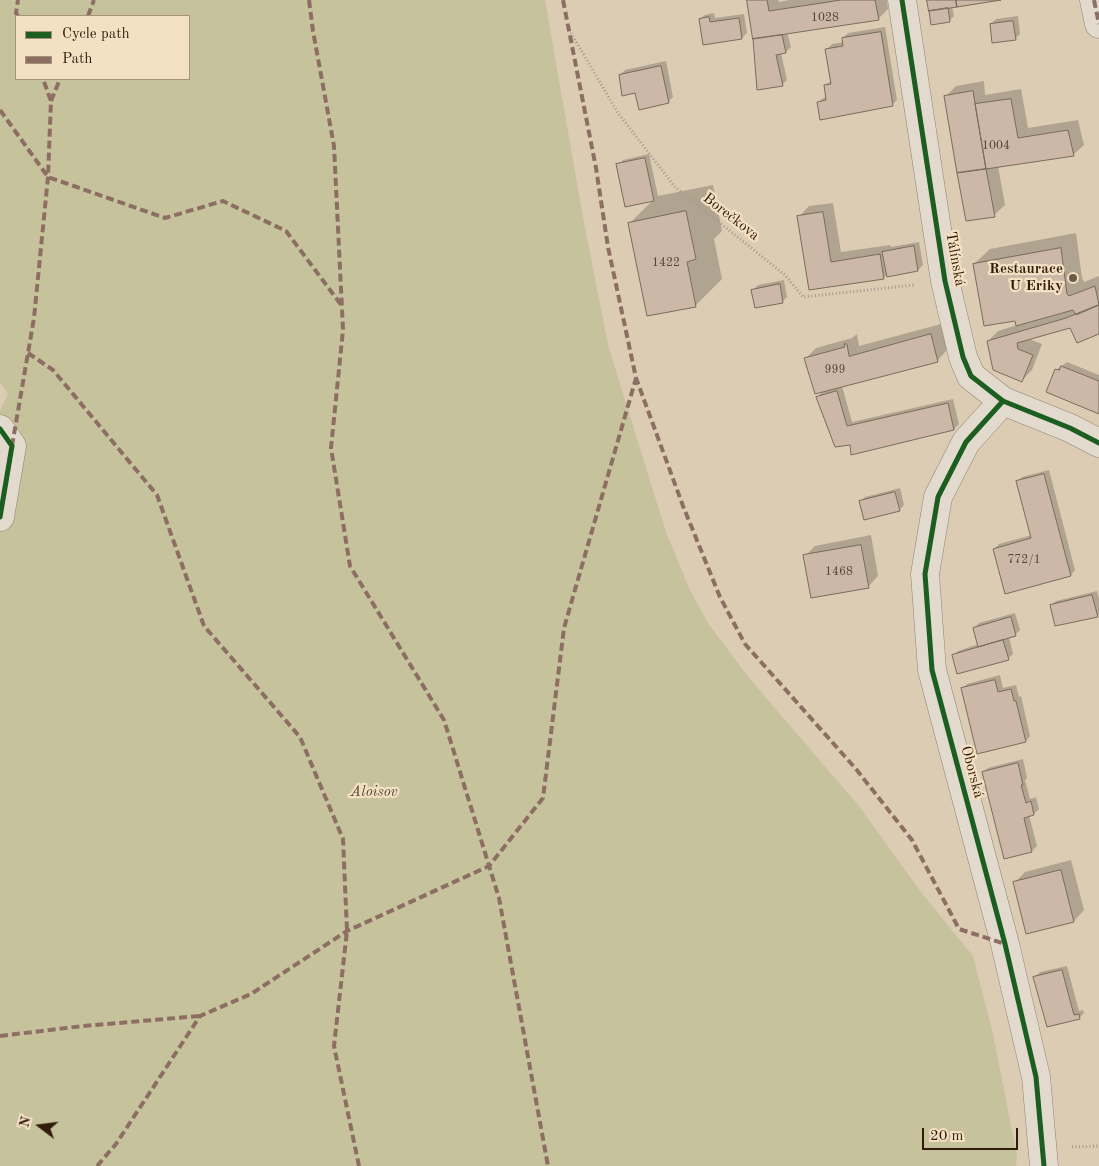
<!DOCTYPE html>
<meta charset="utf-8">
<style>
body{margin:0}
#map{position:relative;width:1099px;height:1166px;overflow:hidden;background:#ddccb4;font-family:"Old Standard TT",serif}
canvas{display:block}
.legend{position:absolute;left:15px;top:15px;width:175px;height:65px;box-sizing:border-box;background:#f4e0c3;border:1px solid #a69179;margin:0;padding:6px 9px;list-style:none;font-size:15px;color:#311b0b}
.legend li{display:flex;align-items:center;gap:10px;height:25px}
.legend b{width:25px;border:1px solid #a69179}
.north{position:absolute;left:15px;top:1101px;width:50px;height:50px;-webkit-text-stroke:4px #f4e0c3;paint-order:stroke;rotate:285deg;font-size:14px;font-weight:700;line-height:20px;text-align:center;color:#311b0b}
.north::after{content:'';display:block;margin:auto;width:18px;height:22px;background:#311b0b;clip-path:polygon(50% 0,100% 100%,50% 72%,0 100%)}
.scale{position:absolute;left:922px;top:1128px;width:96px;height:22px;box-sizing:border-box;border:2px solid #311b0b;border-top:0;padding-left:6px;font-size:15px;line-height:18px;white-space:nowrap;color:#311b0b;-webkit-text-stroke:4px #f4e0c3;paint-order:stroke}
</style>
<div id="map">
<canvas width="1099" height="1166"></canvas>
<ul class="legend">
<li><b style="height:6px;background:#1b5e20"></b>Cycle path</li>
<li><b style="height:6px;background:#8d6e63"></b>Path</li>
</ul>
<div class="north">N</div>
<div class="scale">20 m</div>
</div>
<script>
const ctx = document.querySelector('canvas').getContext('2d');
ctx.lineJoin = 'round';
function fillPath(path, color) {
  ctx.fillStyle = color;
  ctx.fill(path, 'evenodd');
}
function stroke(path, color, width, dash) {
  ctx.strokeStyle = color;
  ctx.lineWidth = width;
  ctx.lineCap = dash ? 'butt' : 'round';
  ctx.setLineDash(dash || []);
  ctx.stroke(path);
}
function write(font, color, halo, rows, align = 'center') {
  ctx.font = font + ' "Old Standard TT",serif';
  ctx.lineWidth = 4.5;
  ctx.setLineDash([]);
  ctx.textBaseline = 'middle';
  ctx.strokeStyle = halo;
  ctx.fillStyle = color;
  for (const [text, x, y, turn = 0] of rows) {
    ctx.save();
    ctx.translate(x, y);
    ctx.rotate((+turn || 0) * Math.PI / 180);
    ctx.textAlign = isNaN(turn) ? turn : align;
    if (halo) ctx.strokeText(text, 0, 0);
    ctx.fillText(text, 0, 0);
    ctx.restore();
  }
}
fillPath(new Path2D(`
 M0 0H545L583 217 608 345 666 532 689 588 708 623 750 679 859 806 921 892 973 956 993 1034 1017 1156 1016 1166H0V411L8 394 0 383ZM16 16H189V79H16Z`), '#c6c39c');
fillPath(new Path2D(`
 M748 0H778L779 2 789 0H887L888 9 878 19 787 32 791 47 786 52 781 53 787 80 782 85 759 89 754 38Z
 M929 0H993L952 6 954 16 949 21Z
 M714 13 715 18 744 14 747 33 742 38 700 19 705 15Z
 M1018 16 1020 34 1016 38 991 24 996 19Z
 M885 27 897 100 892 105 818 103 823 98 827 97 825 85 832 80 827 49 832 44 844 42 843 38 848 33Z
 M666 61 673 97 668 102 636 92 620 75 625 70Z
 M984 81 985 95 1021 89 1028 128 1078 120 1084 145 1073 155 998 166 1005 205 994 215 946 96 956 86Z
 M649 154 658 196 713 185 722 231 714 239 722 279 695 306 630 223 653 200 618 165 623 160Z
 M833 203 841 252 890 245 891 247 919 242 923 265 918 270 888 275 887 274 884 278 810 289 799 217 809 206Z
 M1076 233 1082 278 1084 282 1099 276V333L1070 326 1027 338 1042 344 1032 370 1021 381 988 341 998 331 1017 325 1016 320 974 264 990 249Z
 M784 280 787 297 782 302 753 290 758 285Z
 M941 324 947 350 937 361 842 386 852 422 953 399 959 424 954 429 851 444 817 397 824 391 806 358 816 348 852 338 857 334 859 346Z
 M1067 362 1099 375V413L1056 370Z
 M1049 470 1075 570 1071 575 994 549 999 544 1032 535 1017 482 1022 477Z
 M900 488 904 505 899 510 860 502 865 497Z
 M871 535 878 576 868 587 805 556 815 546Z
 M1097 591 1099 599V614L1097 616 1051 605 1056 601Z
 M1015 613 1020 630 1015 635 1009 637 1013 654 1008 659 953 656 958 651 979 644 974 628 979 623Z
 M1000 675 1003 688 1016 685 1019 697 1021 696 1030 736 1026 741 962 689 967 684Z
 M1023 759 1027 778 1025 780 1030 799 1036 797 1039 809 1034 814 1029 815 1037 846 1032 851 983 772 988 768Z
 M1071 860 1084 910 1074 921 1027 933 1015 882 1025 872Z
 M1067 966 1079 1011 1083 1010 1084 1013 1079 1018 1048 1026 1035 977 1040 972Z`), '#0003');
const building = new Path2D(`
 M747 0H767L769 11 841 0H875L879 20 753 39Z
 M927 0H956L957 7 929 11Z
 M956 0H1001L957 7Z
 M948 8 950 22 931 25 929 11Z
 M709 17 710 22 739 18 742 39 703 45 699 19Z
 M1013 21 1016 40 992 43 990 24Z
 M881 32 893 106 820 120 817 102 826 100 824 85 831 84 825 49 843 46 842 38Z
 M782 35 786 53 776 55 783 86 757 90 753 39Z
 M661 66 669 103 639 110 635 93 622 96 619 75Z
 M973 91 986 169 957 173 944 96Z
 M1011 99 1018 138 1068 130 1074 156 986 169 975 104Z
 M645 158 654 201 625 207 616 164Z
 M986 169 995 217 966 221 957 173Z
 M686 211 696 259 687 262 696 307 647 316 628 223Z
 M823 212 831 262 880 254 884 279 809 290 797 216Z
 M914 246 918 271 887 277 882 252Z
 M1061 248 1067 294 1069 296 1095 286 1099 305 1076 315 1073 310 1016 326 1015 321 984 326 973 264Z
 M780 284 783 303 755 308 751 290Z
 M1099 305V334L1077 343 1070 328 1017 343 1018 349 1033 355 1022 382 993 370 987 341 1066 318Z
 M931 334 938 362 815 394 804 358 845 347 844 344H847L849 356Z
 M1061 366 1099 381V414L1046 392 1055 369 1059 370Z
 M837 391 847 426 948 403 954 430 851 455 850 445 835 447 816 397Z
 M1044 474 1071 576 1005 594 993 549 1031 538 1016 481Z
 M895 492 900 511 864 520 859 501Z
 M861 545 869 588 811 598 803 555Z
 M1092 595 1098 617 1055 626 1050 605Z
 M1011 617 1016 636 978 647 973 628Z
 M1003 640 1009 660 957 674 952 655Z
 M995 680 998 692 1011 689 1014 701H1016L1026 742 977 754 961 688Z
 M1018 763 1023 785H1021L1026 803 1031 801 1034 815 1024 818 1032 852 1004 859 982 772Z
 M1061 870 1074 922 1026 934 1013 882Z
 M1062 970 1074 1015 1079 1014 1080 1019 1047 1027 1033 977Z`);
fillPath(building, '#cdb7a6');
stroke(building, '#786c5e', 1);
const minor = new Path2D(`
 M902 0 945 281 963 357 971 376 1003 401 1070 428 1099 443
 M1094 0 1099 24
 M1003 401 966 442 938 497 925 574 932 670 1005 944 1036 1077 1044 1166
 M0 429 12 446 0 517`);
stroke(minor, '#908374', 29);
stroke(new Path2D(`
 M571 33 618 113 675 187 785 275 803 297 914 285
 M1072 1147 1099 1146`), '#a2998f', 3, [1, 2.5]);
stroke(minor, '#e3dace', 28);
stroke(new Path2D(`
 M309 0 313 31 334 146 343 330 331 448 350 566 444 720 499 898 548 1166
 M563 0 596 168 608 247 636 378 683 506 720 597 745 644 856 769 912 840 959 929 1005 944
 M1094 0 1099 24
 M18 16 16 13 18 0
 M88 16 94 0
 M51 101 60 79
 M0 110 48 177 165 218 223 201 286 231 342 306
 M28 353 53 370 157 495 204 626 300 737 343 839 347 931 334 1046 359 1166
 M12 446 34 318 48 177 51 101 43 79
 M0 1036 83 1026 200 1016
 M97 1166 116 1144 200 1016 251 994 347 931 489 866 543 798 564 628 636 378`), '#8d6e63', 4, [8, 4]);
stroke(new Path2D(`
 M902 0 945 281 963 357 971 376 1003 401 1070 428 1099 443
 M1003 401 966 442 938 497 925 574 932 670 1005 944 1036 1077 1044 1166
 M0 429 12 446 0 517`), '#1b5e20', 5);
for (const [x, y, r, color] of [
 [1073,278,5,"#6d5946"]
]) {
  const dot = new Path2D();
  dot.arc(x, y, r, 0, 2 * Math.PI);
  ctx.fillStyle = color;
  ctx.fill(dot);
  stroke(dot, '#f4e0c3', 2);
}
write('12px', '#594332', null, [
 ["1028",825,18],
 ["1004",996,146],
 ["1422",666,263],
 ["999",835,370],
 ["772/1",1024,560],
 ["1468",839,572]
]);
write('15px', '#311b0b', '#f4e0c3', [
 ["Borečkova",731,217,38],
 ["Tálínská",955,259,80],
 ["Oborská",972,772,75]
]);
write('bold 15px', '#311b0b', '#f4e0c3', [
 ["Restaurace",1063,269],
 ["U Eriky",1063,286]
], 'right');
write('italic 15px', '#584b31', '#f4e0c3', [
 ["Aloisov",374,792]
]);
</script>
